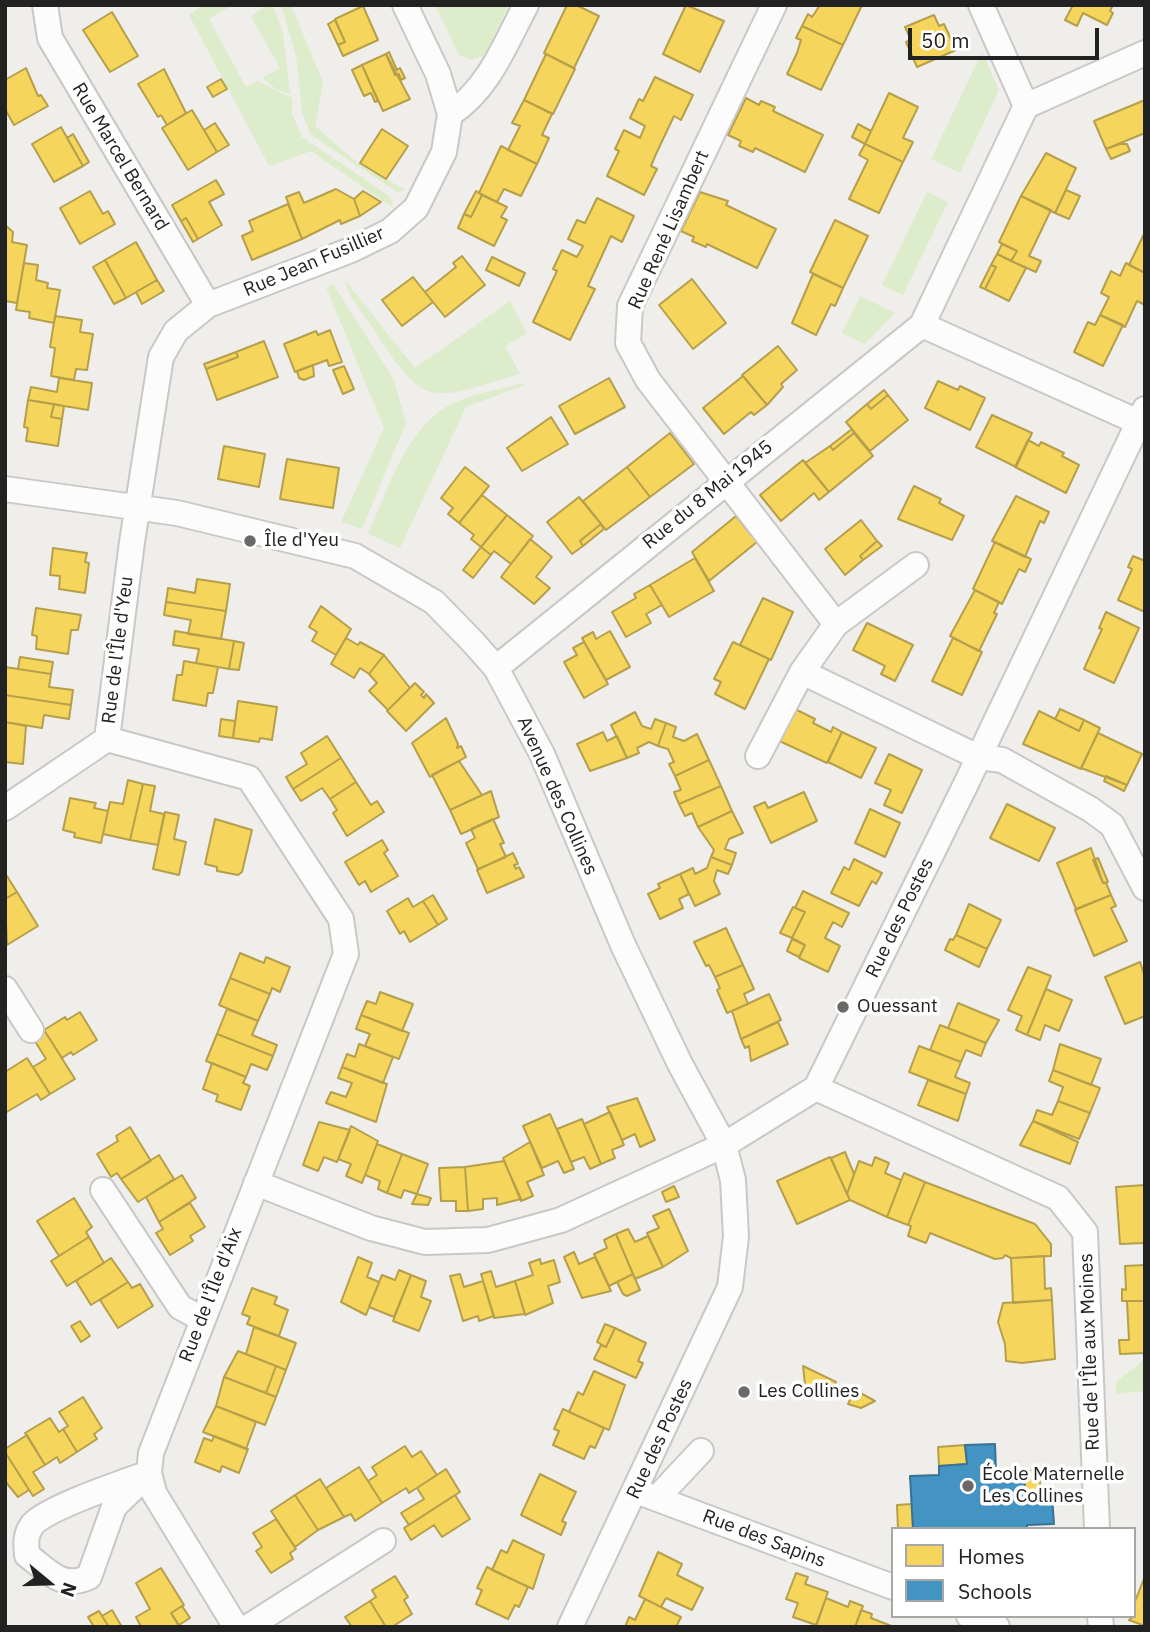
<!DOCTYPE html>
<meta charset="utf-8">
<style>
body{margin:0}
#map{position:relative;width:1150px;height:1632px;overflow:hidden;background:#f0eeeb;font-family:"IBM Plex Sans",sans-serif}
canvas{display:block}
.frame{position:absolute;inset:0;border:7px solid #222;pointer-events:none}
.legend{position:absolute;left:891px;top:1527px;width:245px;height:91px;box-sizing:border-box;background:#fff;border:2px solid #a7a7a7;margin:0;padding:9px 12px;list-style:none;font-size:21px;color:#222}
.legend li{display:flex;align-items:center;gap:14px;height:35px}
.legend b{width:35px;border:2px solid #a7a7a7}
.north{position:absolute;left:14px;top:1548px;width:70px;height:70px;-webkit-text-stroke:5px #fff;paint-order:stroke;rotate:109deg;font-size:19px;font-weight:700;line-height:28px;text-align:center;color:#222}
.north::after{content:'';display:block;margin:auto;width:24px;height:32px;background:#222;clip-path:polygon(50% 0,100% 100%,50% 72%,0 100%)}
.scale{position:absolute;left:908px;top:28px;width:191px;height:32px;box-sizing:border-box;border:4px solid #222;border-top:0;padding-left:9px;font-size:21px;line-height:24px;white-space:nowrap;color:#222;-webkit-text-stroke:5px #fff;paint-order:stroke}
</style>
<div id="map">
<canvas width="1150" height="1632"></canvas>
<div class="frame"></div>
<ul class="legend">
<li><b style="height:19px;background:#f6d55c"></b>Homes</li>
<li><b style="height:19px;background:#4393c3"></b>Schools</li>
</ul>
<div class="north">N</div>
<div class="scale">50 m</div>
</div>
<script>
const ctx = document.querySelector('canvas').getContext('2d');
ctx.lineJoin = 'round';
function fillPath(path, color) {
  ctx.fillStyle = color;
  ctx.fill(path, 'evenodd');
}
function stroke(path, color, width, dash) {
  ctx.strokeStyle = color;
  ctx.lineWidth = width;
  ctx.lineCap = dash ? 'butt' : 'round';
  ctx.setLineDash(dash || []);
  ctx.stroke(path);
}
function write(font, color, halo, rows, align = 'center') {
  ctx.font = font + ' "IBM Plex Sans",sans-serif';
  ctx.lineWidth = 7;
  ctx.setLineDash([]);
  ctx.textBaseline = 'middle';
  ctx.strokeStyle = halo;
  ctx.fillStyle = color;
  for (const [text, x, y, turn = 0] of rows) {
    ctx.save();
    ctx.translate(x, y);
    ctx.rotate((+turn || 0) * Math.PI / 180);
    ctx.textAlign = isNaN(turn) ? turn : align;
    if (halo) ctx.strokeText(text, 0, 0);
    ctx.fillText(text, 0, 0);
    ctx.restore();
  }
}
fillPath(new Path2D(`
 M203 5H233L209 19 246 87 257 81 292 98V114L302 137 391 197 393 208 311 151 269 166 189 15Z
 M265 5H273L283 33 290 94 276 89 262 78 280 68 251 17Z
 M281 5H291L323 82 315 126 358 163 406 190 397 192 311 135 302 113 296 56Z
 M435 5H509L485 55 472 60 459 55Z
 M982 52 999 90 960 173 931 159Z
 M927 192 948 202 903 295 882 285Z
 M345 280 415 368 510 301 527 333 505 346 520 374C431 399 427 413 374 330 366 317 346 294 345 280Z
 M333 284 394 380 406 423 362 529 341 522 384 428 326 287Z
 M860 296 895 313 865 344 842 333Z
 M523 383 525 385 466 407 400 548 368 534C387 492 404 433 446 407 468 394 498 390 523 383Z
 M1145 1359V1391L1116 1394V1382Z`), '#ddeccb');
const homes = new Path2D(`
 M567 5H576L599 16 574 68 544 53Z
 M686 5 724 21 700 72 663 54Z
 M820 5H862L843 45 802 26 808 14 812 17Z
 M1073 5H1113L1110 11 1113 13 1107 25 1083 13 1077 26 1065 20Z
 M363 6 378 40 343 56 338 45 345 42 335 19Z
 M112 12 138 56 110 72 83 30Z
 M934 15 939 26 944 24 956 50 917 67 906 42 911 40 905 27Z
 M335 20 345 42 338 45 328 24Z
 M802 26 843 45 821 90 787 74 797 53 801 40 796 38Z
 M389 52 397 70 400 68 405 78 401 80 399 74 395 75 386 54Z
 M386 54 410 99 383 111 362 65Z
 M546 54 575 69 553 114 524 100Z
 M362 65 378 101 375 102 371 93 364 96 352 70Z
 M26 68 38 96 41 95 48 106 14 125 5 109V80Z
 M164 69 186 113 167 125 161 115 158 117 138 84Z
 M655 77 693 95 681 120 674 116 656 154 651 166 657 169 644 195 607 176 619 151 615 149 624 130 640 138 645 126 630 118 639 99 643 101Z
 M221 79 227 89 213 97 207 87Z
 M889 93 918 107 903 138 913 142 903 162 865 144Z
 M746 98 759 105 761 101 775 107 773 111 823 135 805 172 755 148 753 152 739 146 741 141 728 135Z
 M524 100 552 114 542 135 549 138 537 164 508 150 520 126 512 123Z
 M1145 100V133L1106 149 1094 121Z
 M192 110 217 152 188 170 162 128Z
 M215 123 229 145 217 152 204 130Z
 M858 124 871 131 865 144 852 137Z
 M61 127 83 166 54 182 32 144Z
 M382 129 408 146 386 179 360 163Z
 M73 134 89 162 83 166 67 138Z
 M865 144 903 162 879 213 849 199 868 160 859 155Z
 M1120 144H1127L1130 151 1111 159 1106 149Z
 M501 146 537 164 521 196 504 189 497 202 479 193Z
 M1046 153 1076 168 1055 213 1021 196Z
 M216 180 224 194 209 202 222 225 198 239 186 218 181 221 172 205Z
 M336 189 354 199 360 216 341 224 340 220 302 239 286 197 299 192 304 203Z
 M1066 190 1080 196 1069 219 1055 213Z
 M90 191 103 214 108 211 115 224 80 244 60 208Z
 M363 191 381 202 360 216 354 199Z
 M476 191 482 195 471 217 464 214Z
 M700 192 728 201 726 205 776 229 757 268 707 244 706 247 692 241 694 237 681 231Z
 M482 195 507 207 501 217 507 220 494 246 458 228 464 214 471 217Z
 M1021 196 1051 210 1029 256 1041 261 1036 272 1011 261 1017 251 999 242Z
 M597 198 634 216 622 242 611 236 588 286 595 289 570 340 533 322 557 271 553 269 562 250 577 257 583 246 568 239 577 220 585 223Z
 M288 204 302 239 252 260 242 236 253 231 249 221Z
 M186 218 198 239 193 242 181 221Z
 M835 220 868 236 843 288 810 272Z
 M5 225 13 232 12 242 27 245 17 303 5 301Z
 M1145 232V273L1129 265Z
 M136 242 157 280 126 298 105 260Z
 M1002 244 1017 251 1011 261 997 254Z
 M997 254 1026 268 1009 301 985 289 996 267 991 265Z
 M462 256 485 285 445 317 425 292 456 267 453 263Z
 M492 257 525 273 519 286 486 270Z
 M105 260 126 298 114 304 93 267Z
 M24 263 38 265 36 280 48 283 47 288 60 290 54 323 29 318 30 312 16 310Z
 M1126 263 1145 273V301L1143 304 1137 301 1125 327 1100 315 1109 297 1101 293 1111 271 1120 276Z
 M991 265 996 267 985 289 980 287Z
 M813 274 843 288 835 306 831 304 816 335 792 323Z
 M413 277 433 302 402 326 382 300Z
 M692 279 726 323 693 349 659 305Z
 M157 280 164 291 142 304 136 292Z
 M1100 315 1123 325 1103 366 1074 352 1088 322 1095 325Z
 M55 316 82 320 80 332 93 334 87 370 76 369 74 380 51 376 55 348 50 347Z
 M330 330 342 362 329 366 327 360 295 372 284 344 316 331 318 335Z
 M264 341 278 377 217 400 206 369 238 357 236 352Z
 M778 346 797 370 781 384 783 387 767 405 742 375Z
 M236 352 238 357 206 369 204 364Z
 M313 365 314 376 304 380 299 378 297 371Z
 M344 366 354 389 343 394 333 370Z
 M743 376 767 405 754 415 751 412 724 434 703 408Z
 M59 378 92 383 88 410 28 400 31 387 57 392Z
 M609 378 625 407 575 434 559 406Z
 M938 381 958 390 960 386 985 398 970 430 925 408Z
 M884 390 888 395 871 409 867 404Z
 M888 395 908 420 870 451 846 422 867 404 871 409Z
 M28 400 54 404 51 417 62 419 58 446 26 441 28 428 24 427Z
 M54 404 64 406 62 419 51 417Z
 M992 415 1032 433 1016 467 976 447Z
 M551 417 568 444 522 471 507 448Z
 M852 429 854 433 833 450 830 446Z
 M670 433 694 464 650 497 627 467Z
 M854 433 873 456 829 492 805 463 830 446 833 450Z
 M1028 440 1039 446 1041 442 1064 453 1062 456 1079 465 1066 493 1015 467Z
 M224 446 265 454 259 487 218 479Z
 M287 459 339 468 333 508 280 499Z
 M803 460 829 492 819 500 814 493 781 521 760 495Z
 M465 467 489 486 459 523 448 514 453 508 441 498Z
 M627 467 650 497 606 530 583 501Z
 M914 486 941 499 939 503 964 516 952 540 898 519Z
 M482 495 507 515 481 547 471 539 474 535 459 523Z
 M1016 496 1049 512 1044 523 1040 521 1025 557 992 541Z
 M579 497 601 524 580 541 583 546 572 554 547 522Z
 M507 515 533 536 511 564 494 551 491 555 481 547Z
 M736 516 757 542 709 581 692 552Z
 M861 520 877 541 860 556 863 560 845 575 825 549Z
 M601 524 604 529 583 546 580 541Z
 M530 539 552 557 536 577 550 588 534 604 501 577Z
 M877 541 882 546 863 560 860 556Z
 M995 542 1031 559 1025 572 1019 569 1002 604 973 589Z
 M481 547 491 555 473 578 463 570Z
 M53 548 87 553 85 562 89 563 85 593 59 589 60 576 50 575Z
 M1133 556 1145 561V612L1118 600 1132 569 1128 567Z
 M695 558 714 591 669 617 650 585Z
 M197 579 230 584 226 611 166 602 168 588 195 593Z
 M650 585 662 605 646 614 651 623 626 637 612 612 636 598 634 594Z
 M975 590 999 602 994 613 997 614 979 651 950 636Z
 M763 598 793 612 771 660 740 645Z
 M166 602 226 611 221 639 188 634 191 620 164 615Z
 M321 606 351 629 336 655 312 641 317 632 309 627Z
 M36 608 81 615 78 630H71L68 654 36 649 37 636 32 635Z
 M1106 612 1139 628 1114 683 1084 669 1102 629 1099 628Z
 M867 623 913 645 895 681 881 674 885 666 853 650Z
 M175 631 234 641 229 669 196 663 199 649 173 645Z
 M610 631 630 667 606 680 582 638 593 632 596 639Z
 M346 638 358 645 360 642 384 655 369 674 360 668 354 678 331 664Z
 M953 638 982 652 962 695 932 681Z
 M234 641 244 643 239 670 229 669Z
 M584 642 608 684 584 698 564 662 577 655 573 648Z
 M733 642 769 659 745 709 715 694 721 682 714 679Z
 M384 655 410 688 388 710 369 691 377 683 369 674Z
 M20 657 53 662 51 674 18 669Z
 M184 661 218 667 213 693H208L206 706 173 700 177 675H182Z
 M5 667 51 674 49 687 73 690 71 705 5 695Z
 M415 683 424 692 421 695 424 698 426 694 434 703 406 731 387 711Z
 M5 695 71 705 69 719 44 715 42 728 5 722Z
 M238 701 277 707 272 740 260 738 259 742 233 738Z
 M791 707 815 719 813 723 831 732 833 727 842 732 827 763 775 739Z
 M1060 709 1084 720 1079 731 1055 719Z
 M1039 711 1079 731 1084 720 1100 728 1081 769 1023 744Z
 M635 712 642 726 651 729 655 719 666 723 658 746 649 742 637 748 639 753 627 758 611 725Z
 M446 718 458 744 457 748 461 746 466 757 430 777 412 743Z
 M221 719 235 721 233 738 219 736Z
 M5 722 26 726 23 764 5 762Z
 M666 723 676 727 673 737 684 741 697 734 709 760 675 776 669 764 674 762 668 749 658 746Z
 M603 732 607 741 617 736 627 758 590 771 577 744Z
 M842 732 876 748 861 778 828 762Z
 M1098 733 1142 754 1127 785 1081 768Z
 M327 736 341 758 293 789 286 777 307 764 301 753Z
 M889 754 922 770 902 813 884 805 891 790 875 783Z
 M341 758 356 782 330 799 322 788 301 801 293 789Z
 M709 760 721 786 679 804 674 792 681 790 675 776Z
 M459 761 482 795 450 810 432 775Z
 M1106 776 1127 785 1124 791 1104 781Z
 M128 780 143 784 130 840 103 834 110 802 123 804Z
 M356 782 371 805 377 801 384 812 347 836 333 813 337 810 330 799Z
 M143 784 155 786 150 811 164 814 158 845 130 840Z
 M721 786 732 811 698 827 692 813 685 816 679 804Z
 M491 791 499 817 461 834 450 810Z
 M804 792 817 821 771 843 754 807 765 802 768 808Z
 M70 798 96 803 94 808 108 811 101 843 74 837 75 833 63 830Z
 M1007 804 1055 828 1039 861 990 838Z
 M870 809 900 823 885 857 855 843Z
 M732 811 743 833 729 839 725 849 736 853 732 865 711 857 714 850 698 827Z
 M165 812 179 815 174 839 186 842 179 875 153 869Z
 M215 819 252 830 242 872 238 875 217 871V867L205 864Z
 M493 819 504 843 500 844 506 857 478 869 466 843 475 838 471 829Z
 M382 840 388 850 384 853 398 876 371 892 365 881 359 885 345 862Z
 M1091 848 1103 883H1106L1111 895 1076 909 1057 863Z
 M513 853 518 864 514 865 516 869 519 867 524 877 487 893 477 870Z
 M711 857 732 865 728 874 717 870 714 881 720 894 695 906 680 874 693 868 695 874 707 868Z
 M1098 858 1108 882 1103 883 1093 860Z
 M854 859 882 873 876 884 872 881 859 906 831 893 844 867 849 870Z
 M5 873 17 892 5 899Z
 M680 874 689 894 679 899 683 908 660 919 648 894 660 888 658 884Z
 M803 891 849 913 842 927 833 922 825 938 840 946 828 972 799 958 805 945 792 938 805 912 795 908Z
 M17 892 38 926 7 945 5 899Z
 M433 895 447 919 438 925 423 901Z
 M1111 895 1116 906 1111 908 1127 941 1094 956 1075 910Z
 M408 898 413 907 423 901 438 925 410 942 404 931 400 934 387 911Z
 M969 904 1001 920 987 949 956 935Z
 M793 907 805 912 792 938 780 933Z
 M726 928 743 965 715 977 709 965 706 966 694 942Z
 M956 935 987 949 979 967 945 950 950 939 953 940Z
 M792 939 805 945 799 957 787 951Z
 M240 953 264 963 266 957 290 967 280 992 272 988 270 994 230 978Z
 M1140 962 1144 974 1145 1016 1125 1024 1105 977Z
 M743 965 754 989 744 994 748 1004 727 1013 717 990 720 988 715 977Z
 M1028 967 1051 976 1027 1035 1016 1030 1022 1016 1008 1010Z
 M230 978 270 994 258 1021 219 1005Z
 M1046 989 1072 1000 1059 1031 1045 1025 1040 1040 1027 1035Z
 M380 992 413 1004 402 1031 361 1015 367 1001 376 1004Z
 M769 994 781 1020 741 1039 732 1011Z
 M958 1003 999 1020 986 1043 948 1028Z
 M227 1009 258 1021 252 1035 277 1045 273 1056 217 1034Z
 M80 1012 97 1040 73 1055 71 1052 62 1058 44 1030 65 1017 67 1020Z
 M361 1015 409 1033 399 1059 365 1046 370 1034 356 1029Z
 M778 1022 788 1044 751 1061 749 1046 745 1048 741 1039Z
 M940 1025 986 1043 981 1056 966 1050 961 1062 930 1050Z
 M44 1030 75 1079 50 1094 33 1067 46 1059 33 1038Z
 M217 1034 273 1056 267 1070 251 1064 246 1077 206 1061Z
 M359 1044 393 1057 383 1083 342 1067 347 1054 355 1057Z
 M1060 1044 1101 1059 1091 1085 1053 1070Z
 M919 1046 961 1062 955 1077 970 1083 966 1094 909 1072Z
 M27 1058 50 1094 41 1100 37 1094 5 1113V1072Z
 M212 1063 246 1077 243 1083 250 1086 241 1110 216 1101 218 1095 203 1089Z
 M342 1067 387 1084 376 1122 326 1103 331 1092 346 1097 352 1083 338 1078Z
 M1053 1070 1100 1088 1090 1113 1058 1101 1063 1087 1049 1081Z
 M928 1080 966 1094 958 1121 918 1105Z
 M637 1098 655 1140 640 1147 635 1134 622 1140 607 1107Z
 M1058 1101 1090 1113 1079 1139 1033 1121 1037 1110 1052 1115Z
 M610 1112 624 1145 612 1150 615 1158 601 1164 584 1124Z
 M550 1114 574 1169 564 1173 558 1161 542 1168 523 1126Z
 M582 1119 601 1164 590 1169 584 1157 571 1162 557 1129Z
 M1033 1121 1078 1142 1070 1164 1020 1145Z
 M319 1122 350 1130 337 1162 324 1157 318 1171 303 1165Z
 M351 1126 378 1141 362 1183 346 1176 351 1164 338 1159Z
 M130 1127 151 1161 121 1179 117 1173 111 1177 97 1154 118 1141 116 1136Z
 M530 1142 544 1175 527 1182 533 1196 521 1201 503 1158Z
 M377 1144 402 1154 387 1193 378 1189 380 1181 365 1175Z
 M845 1152 854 1174 847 1194 831 1158Z
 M402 1154 428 1164 417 1194 404 1190 401 1198 387 1193Z
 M159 1155 174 1179 138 1202 121 1179Z
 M830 1157 850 1200 797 1224 777 1181Z
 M875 1157 889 1163 885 1173 901 1180 887 1217 850 1200 847 1194 859 1161 872 1166Z
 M504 1161 521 1199 497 1205V1198L483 1199V1209L468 1211 465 1167Z
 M465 1167 468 1211H456V1201H441L439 1168Z
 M904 1173 925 1182 908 1225 887 1217Z
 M182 1175 196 1198 159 1222 146 1197Z
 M925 1182 1035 1224 1051 1244V1256L1011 1258 1005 1255 1003 1258 995 1259 930 1233 926 1243 908 1236 911 1226 908 1225Z
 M1145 1185V1243L1120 1244 1116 1187Z
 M674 1186 679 1197 666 1202 662 1192Z
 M417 1194 431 1198 428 1205 412 1204Z
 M74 1198 92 1227 86 1232 89 1237 59 1256 37 1221Z
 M190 1203 205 1227 190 1236 193 1241 170 1255 156 1233 163 1229 159 1222Z
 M669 1209 688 1251 663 1267 647 1233 659 1228 653 1216Z
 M628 1229 635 1242 648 1236 663 1267 635 1279 616 1234Z
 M616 1234 633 1274 609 1286 594 1254 607 1248 604 1240Z
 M89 1237 104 1263 67 1286 51 1261Z
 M574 1252 579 1264 595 1257 611 1291 582 1298 564 1257Z
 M1044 1256 1045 1289 1051 1288 1052 1300 1013 1303 1011 1258Z
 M358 1257 372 1263 367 1277 379 1282 366 1315 341 1302Z
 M111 1258 128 1282 91 1305 76 1281Z
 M540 1259 541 1264 554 1260 560 1282 548 1286 553 1303 525 1315 515 1281 533 1275 529 1263Z
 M1145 1265V1301H1122V1289L1126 1290 1125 1266Z
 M399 1270 411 1275 394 1317 369 1307 382 1275 395 1280Z
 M491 1271 496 1287 515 1281 525 1314 494 1318 481 1274Z
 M460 1274 464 1287 483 1281 494 1316 479 1321 478 1316 463 1321 450 1276Z
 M633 1274 640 1290 627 1296 623 1294 617 1282Z
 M411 1275 426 1281 421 1297 431 1301 419 1331 393 1321Z
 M128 1282 132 1288 140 1284 153 1306 118 1328 100 1300Z
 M252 1288 277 1297 274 1304 288 1310 279 1336 247 1324 250 1317 242 1314Z
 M1052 1300 1055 1359 1022 1363 1006 1361 1005 1344 998 1322 1003 1303Z
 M1127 1301H1145V1353L1120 1354 1119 1340H1129Z
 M80 1321 90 1336 81 1342 71 1326Z
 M605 1324 615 1328 606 1347 597 1342Z
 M254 1327 296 1343 286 1370 246 1354Z
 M615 1328 646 1343 638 1361 643 1363 636 1378 594 1359 601 1345 606 1347Z
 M238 1351 276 1366 266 1393 224 1377Z
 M276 1366 286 1370 276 1397 266 1393Z
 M803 1366 836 1382 828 1399 806 1394Z
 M594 1371 625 1385 609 1430 569 1412 578 1392 583 1395Z
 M224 1377 276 1397 265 1425 216 1406Z
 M855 1390 875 1401 861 1408 848 1404Z
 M83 1397 102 1428 94 1434 97 1439 77 1452 63 1429 68 1426 59 1412Z
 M216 1406 256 1422 246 1449 203 1432Z
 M563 1409 604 1428 595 1448 590 1446 584 1459 553 1445 559 1431 554 1429Z
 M50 1418 59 1432 63 1429 77 1452 60 1463 57 1457 45 1465 25 1433Z
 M27 1435 45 1465 33 1472 44 1489 33 1496 5 1452V1449Z
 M214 1436 248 1449 239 1473 222 1466 220 1472 195 1462 204 1438 212 1441Z
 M965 1445 967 1464 939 1466 938 1447Z
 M405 1446 412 1457 421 1451 437 1475 409 1493 406 1488 382 1503 368 1481 377 1475 372 1467Z
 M5 1452 29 1490 18 1497 5 1481Z
 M359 1467 382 1503 355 1521 351 1514 344 1517 326 1488Z
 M446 1469 460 1492 409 1525 401 1513 424 1499 417 1488Z
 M1039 1470 1041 1497H1025L1024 1471Z
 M540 1474 576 1492 562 1521 566 1523 561 1535 521 1515Z
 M320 1479 344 1517 318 1530 295 1495Z
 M295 1495 318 1530 295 1547 271 1511Z
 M455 1495 470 1519 442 1537 434 1525 411 1540 404 1528Z
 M912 1504 913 1529H898L897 1505Z
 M276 1519 296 1549 290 1553 293 1559 271 1573 256 1551 262 1547 253 1533Z
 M513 1540 544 1555 533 1589 492 1570 501 1550 507 1553Z
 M658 1552 682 1564 677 1575 703 1588 692 1610 666 1598 661 1607 639 1596Z
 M487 1567 528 1587 519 1607 515 1605 508 1619 476 1604 482 1590 477 1588Z
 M161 1568 184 1605 171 1613 179 1626 141 1627 136 1617 150 1609 136 1583Z
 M796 1573 808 1577 805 1584 828 1592 816 1625 793 1617 798 1603 786 1599Z
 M395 1576 408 1597 404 1600 412 1614 392 1627H386L370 1601 376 1597 372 1590Z
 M1145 1576V1626L1129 1620 1134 1616V1604Z
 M826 1598 848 1607 850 1601 863 1606 855 1627H816Z
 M645 1599 681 1617 676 1627H625L629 1617 635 1620Z
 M370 1601 386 1627H352L345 1617Z
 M182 1606 190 1618 179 1625 171 1613Z
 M112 1610 122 1627H109L102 1616Z
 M861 1610 872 1614 871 1618 894 1627H855Z
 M99 1611 102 1616 109 1627H94L88 1617Z`);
fillPath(homes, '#f6d55c');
stroke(homes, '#b69f4b', 2);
const schools = new Path2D(`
 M995 1444 996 1472 1024 1471 1025 1497 1052 1496 1054 1524 1027 1525V1529H913L910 1476 939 1475V1466L967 1464 965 1445Z`);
fillPath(schools, '#4393c3');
stroke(schools, '#397193', 2);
const street = new Path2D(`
 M45 5 50 38 208 305
 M774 5 630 306 628 343 648 380 836 624
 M981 5 1026 106
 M1145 53 1026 106 922 325 1145 425
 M450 114C489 89 505 44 526 5
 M5 489 177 513 355 556 434 602 473 642 496 668 542 754 623 945 680 1064 724 1145 733 1180 736 1236 730 1287 570 1627
 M496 668 922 325
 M802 672 978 757 1002 760 1090 809 1112 825 1145 888
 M758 756 802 672 836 624 916 565
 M5 808 107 739
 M5 989 31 1030
 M816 1088 1058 1198 1085 1232 1097 1529
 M256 1183 371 1228 425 1242 488 1240 561 1220 724 1145 816 1088 965 786 1145 409
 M103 1190 180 1307 202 1319
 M149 1473 114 1507 89 1577C62 1590 48 1571 27 1555 26 1543 25 1534 33 1524 49 1507 124 1482 149 1473Z
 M636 1491 893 1587
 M657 1498 701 1451
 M969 1616 997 1627
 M1100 1616 1101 1627
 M236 1627 154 1493 149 1473 151 1453 346 954 341 919 249 778 107 739 132 542 161 357 176 331 208 305 351 250 390 231 416 208 444 152 450 114 438 74 405 5
 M248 1627 383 1541`);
stroke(street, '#c9c8c7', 28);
stroke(street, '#fdfcfc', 24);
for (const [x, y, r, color] of [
 [250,541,7,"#6a6968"],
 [843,1007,7,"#6a6968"],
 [744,1392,7,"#6a6968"],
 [968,1486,7,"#6a6968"]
]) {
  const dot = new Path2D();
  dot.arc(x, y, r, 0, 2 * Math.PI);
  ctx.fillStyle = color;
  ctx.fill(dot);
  stroke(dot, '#fff', 2.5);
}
write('19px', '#222', '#fff', [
 ["Rue Marcel Bernard",120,157,59],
 ["Rue René Lisambert",669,230,-66],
 ["Rue Jean Fusillier",314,262,-23],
 ["Rue du 8 Mai 1945",708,495,-39],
 ["Rue de l'Île d'Yeu",118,650,-83],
 ["Avenue des Collines",557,796,66],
 ["Rue des Postes",900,918,-64],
 ["Rue de l'Île d'Aix",211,1295,-69],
 ["Rue de l'Île aux Moines",1090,1352,-92],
 ["Rue des Postes",660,1439,-65],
 ["Rue des Sapins",764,1539,21]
]);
write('19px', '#222', '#fff', [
 ["Île d'Yeu",264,541],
 ["Ouessant",857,1007],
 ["Les Collines",758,1392],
 ["École Maternelle",982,1475],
 ["Les Collines",982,1497]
], 'left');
</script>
